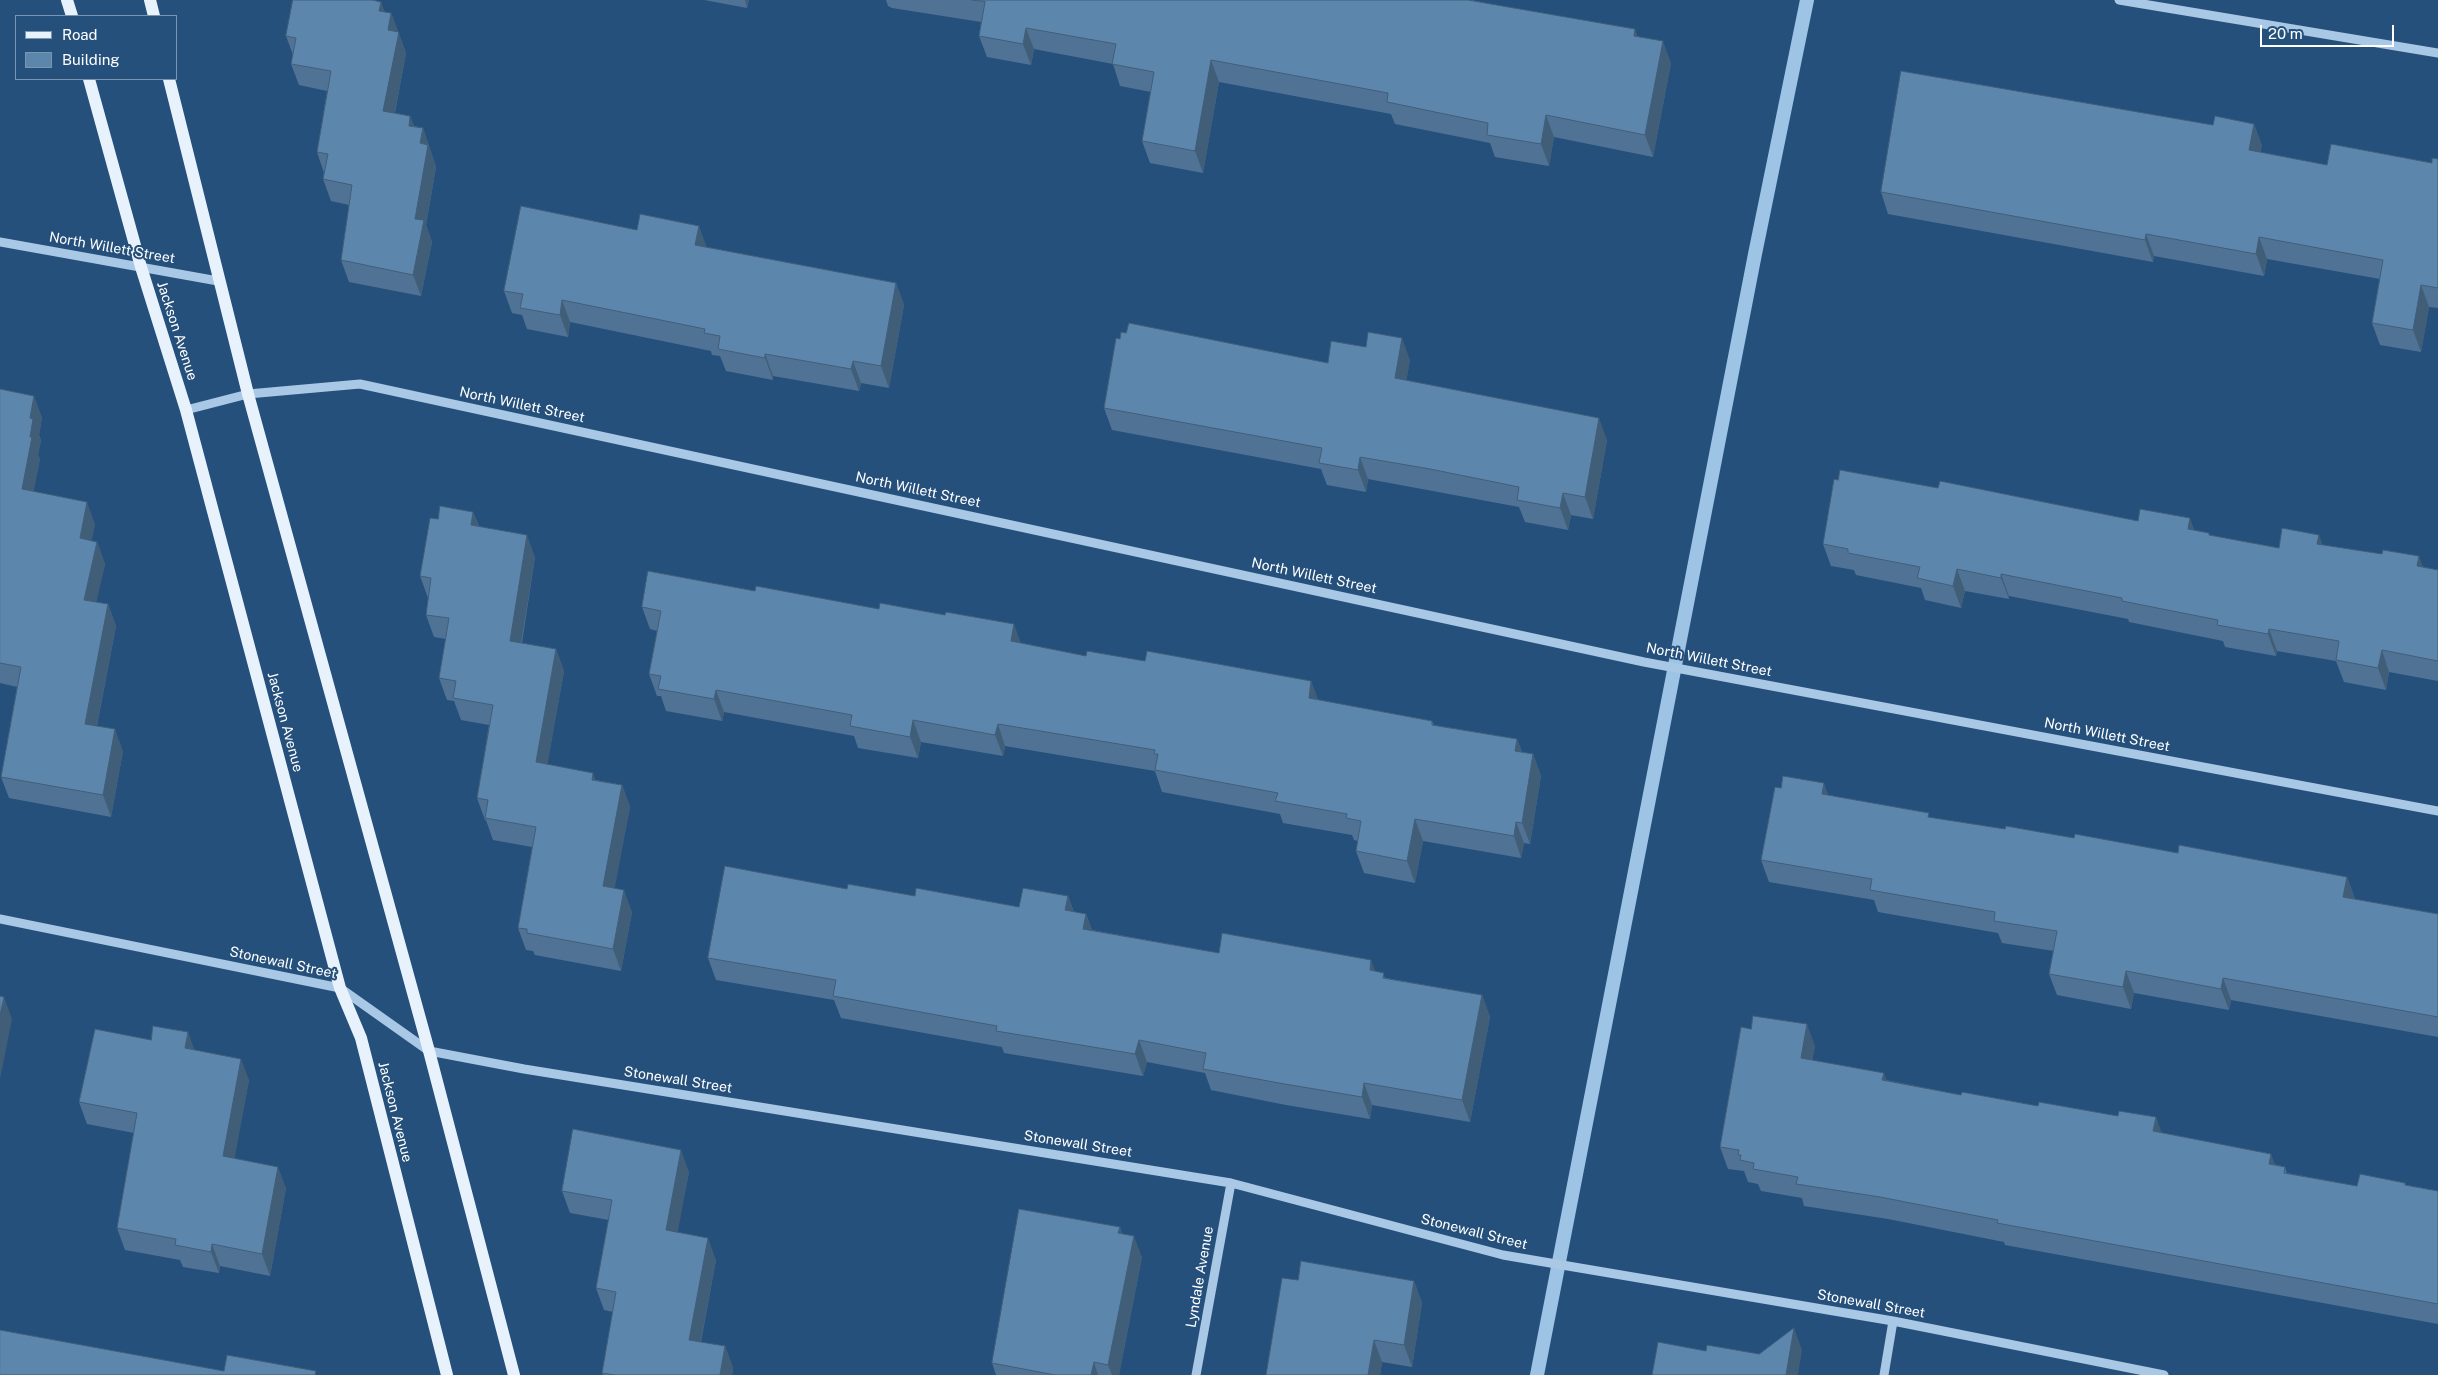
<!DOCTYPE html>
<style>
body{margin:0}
#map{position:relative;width:2438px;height:1375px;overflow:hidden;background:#25507b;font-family:"Public Sans",sans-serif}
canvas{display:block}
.legend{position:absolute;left:15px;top:15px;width:162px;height:65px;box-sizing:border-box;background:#25507b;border:1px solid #7c96b0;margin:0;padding:6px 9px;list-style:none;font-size:15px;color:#fff}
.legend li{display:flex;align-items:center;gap:10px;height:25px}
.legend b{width:25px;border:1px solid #7c96b0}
.scale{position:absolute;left:2260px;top:25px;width:134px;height:22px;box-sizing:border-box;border:2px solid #fff;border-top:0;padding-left:6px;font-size:15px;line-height:18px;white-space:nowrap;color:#fff;-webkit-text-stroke:4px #25507b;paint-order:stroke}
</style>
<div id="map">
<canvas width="2438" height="1375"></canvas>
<ul class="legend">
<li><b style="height:6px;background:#e8f2fc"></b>Road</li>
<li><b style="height:14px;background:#5d86ad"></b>Building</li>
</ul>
<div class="scale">20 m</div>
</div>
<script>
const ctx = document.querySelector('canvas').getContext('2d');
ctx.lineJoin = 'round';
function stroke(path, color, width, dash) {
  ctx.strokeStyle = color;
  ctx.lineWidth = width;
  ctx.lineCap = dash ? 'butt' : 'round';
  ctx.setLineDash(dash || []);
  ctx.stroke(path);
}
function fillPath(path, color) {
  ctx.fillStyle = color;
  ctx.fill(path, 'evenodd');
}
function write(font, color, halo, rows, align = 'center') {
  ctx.font = font + ' "Public Sans",sans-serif';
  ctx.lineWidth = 4;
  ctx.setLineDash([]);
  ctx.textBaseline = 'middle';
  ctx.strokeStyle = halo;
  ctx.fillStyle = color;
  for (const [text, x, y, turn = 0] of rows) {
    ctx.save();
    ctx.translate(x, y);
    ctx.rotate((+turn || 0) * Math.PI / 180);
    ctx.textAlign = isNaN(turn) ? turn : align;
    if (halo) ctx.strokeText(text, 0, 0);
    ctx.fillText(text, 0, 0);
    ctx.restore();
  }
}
stroke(new Path2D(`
 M1537 1375 1755 254 1807 0`), '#9dc3e5', 14);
stroke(new Path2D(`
 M2119 0 2438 53
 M0 242 218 281
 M186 410 248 394 360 384 1644 662 2438 811
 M0 919 340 988 429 1051 524 1069 1231 1183 1503 1255 1893 1321 2164 1375
 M1196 1375 1231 1183
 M1884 1375 1893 1321`), '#a8c8e5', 9);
stroke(new Path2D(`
 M67 0 72 16
 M150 0 154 16
 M89 79 141 267 186 410 340 988 361 1038 447 1375
 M169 79 248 394 429 1051 514 1375`), '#e8f2fc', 12);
fillPath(new Path2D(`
 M293 0H376V1L381 2 384 12 391 13 406 53 395 113 410 116 414 126 423 128 436 167 426 225 432 242 421 296 349 282 341 260 349 205 331 201 323 179 324 173 317 152 327 91 299 85 291 64 293 55 286 36Z
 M704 0H749L747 8Z
 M886 0H1471L1638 36 1671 63 1653 157 1554 137 1549 166 1495 157 1490 143 1395 124 1391 114 1219 82 1203 173 1150 163 1142 141 1151 92 1120 86 1113 64 1034 49 1031 65 987 57 979 36 981 22 892 8 888 6Z
 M2254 124 2262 146 2260 152 2327 165 2432 163 2438 159V308L2429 307 2421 352 2380 345 2372 323 2380 279 2267 259 2264 276 2154 256 2153 262 1888 214 1881 192 2213 125Z
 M706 247 896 283 904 305 889 388 861 383 859 391 773 376V380L726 371 720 356 712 355 711 351 570 322 568 337 527 329 522 315 512 313 504 291Z
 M1120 339 1328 363 1410 360 1406 381 1607 440 1593 519 1571 515 1568 530 1525 522 1519 507 1368 479 1366 492 1327 485 1321 469 1112 430 1104 408Z
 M0 389 42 417 39 435 41 440 38 455 40 459 33 492 95 524 91 541 97 542 105 564 96 602 108 604 116 626 97 726 123 751 111 817 9 798 1 777 17 687 0 683Z
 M1938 488 2194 530 2210 535 2279 548 2323 545 2438 570V681L2389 672 2386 690 2344 682 2336 661 2277 651 2276 656 2225 647 2223 641 2129 622 2128 619 2009 596V599L1965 591 1961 608 1925 600 1921 588 1856 575 1854 570 1831 566 1823 544Z
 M473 512 479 526 535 557 522 643 556 649 564 671 547 765 596 780 622 785 630 807 614 889 632 912 621 971 535 955 533 951 526 950 518 928 532 847 493 840 486 820H485L477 798 489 725 461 720 454 701 447 700 439 678 446 639 434 637 426 615 428 598 420 576 438 519Z
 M642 607 1021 643 1086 656 1145 661 1311 681 1318 700 1432 721 1434 725 1517 739 1522 752 1533 754 1541 776 1530 844 1524 843 1521 858 1423 841 1415 883 1364 873 1356 851 1358 841 1354 840 1352 835 1283 823 1280 814 1162 792 1155 771 1005 746 1003 756 921 742 918 758 858 748 854 736 724 712 722 721 666 711 661 696H657L649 674 657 631 650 629Z
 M1781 788 1829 795 1930 818 2005 829 2074 838 2347 877 2355 899 2438 914V1037L2231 1000 2229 1010 2134 993 2131 1009 2057 995 2049 974 2054 951 2002 943 1998 933 1878 912 1874 900 1769 882 1761 860Z
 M915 896 1019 907 1068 896 1074 912 1086 914 1092 930 1219 953 1376 971 1386 978 1482 995 1490 1017 1470 1122 1372 1105 1370 1119 1286 1105 1211 1090 1205 1073 1147 1062 1143 1076 1004 1053 1002 1047 841 1018 834 1000 716 980 708 958Z
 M1815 1046 1812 1060 1886 1080 1961 1095 2038 1106 2118 1116 2156 1117 2161 1133 2285 1167 2287 1173 2357 1186 2405 1183 2406 1185 2438 1191V1324L2005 1245 2004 1242 1888 1219 1804 1206 1802 1198 1761 1191 1758 1184 1748 1182 1744 1171 1728 1169 1720 1147Z
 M194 1050 249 1080 234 1158 286 1188 270 1276 220 1266 219 1273 183 1267 180 1260 125 1250 117 1228 134 1133 87 1124 79 1102Z
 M689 1172 677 1232 716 1260 701 1342 725 1346 733 1368 732 1375H603L602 1373 613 1312 604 1310 596 1288 609 1220 570 1213 562 1191Z
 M1120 1227 1122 1234 1142 1257 1119 1375H996L992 1363Z
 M1298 1280 1414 1281 1422 1303 1412 1367 1382 1362 1380 1375H1266Z`), '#507395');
fillPath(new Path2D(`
 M745 0H749L747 8Z
 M381 2 389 23 379 11Z
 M391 13 406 53 391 133 383 111 388 30Z
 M1026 28 1034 49 1031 65 1023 44Z
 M1635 29 1643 51 1634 36Z
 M1663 41 1671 63 1653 157 1645 135Z
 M1211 60 1219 82 1203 173 1195 151Z
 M1546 115 1554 137 1549 166 1541 144Z
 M410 116 418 138 409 126Z
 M2254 124 2262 146 2257 172 2249 150Z
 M423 128 436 167 426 225 432 242 421 296 413 275 415 219 420 143Z
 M699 226 707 248 695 245Z
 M2146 234 2154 256 2153 262 2145 240Z
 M2259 237 2267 259 2264 276 2256 254Z
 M896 283 904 305 889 388 881 366Z
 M2421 285 2429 307 2421 352 2413 330Z
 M562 300 570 322 568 337 560 315Z
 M1402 338 1410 360 1403 400 1395 378Z
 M765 354 773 376V380L765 358Z
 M853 361 861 383 859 391 851 369Z
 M34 396 42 417 39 435 41 440 38 455 40 459 30 511 22 489 30 437V418Z
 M1599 418 1607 440 1593 519 1585 497Z
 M1360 457 1368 479 1366 492 1358 470Z
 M1563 493 1571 515 1568 530 1560 508Z
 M87 502 95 524 88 560 80 538Z
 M473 512 481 533 471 525Z
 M2190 518 2198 540 2188 529Z
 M527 535 535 557 518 662 510 641Z
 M2319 535 2327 556 2317 544Z
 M97 542 105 564 92 621 84 600Z
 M2419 556 2427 578 2417 566Z
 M1957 569 1965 591 1961 608 1953 586Z
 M2001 574 2009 596V599L2001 578Z
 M108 604 116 626 93 745 85 724Z
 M1014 624 1022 646 1011 641Z
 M2269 629 2277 651 2276 656 2268 634Z
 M556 649 564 671 544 784 536 762Z
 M2382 650 2389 672 2386 690 2378 668Z
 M1311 681 1319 703 1309 698Z
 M716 690 724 712 722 721 714 699Z
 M913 720 921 742 918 758 910 737Z
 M998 724 1005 746 1003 756 995 735Z
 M115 729 123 751 111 817 103 795Z
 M1517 739 1525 761 1515 751Z
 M1533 754 1541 776 1530 844 1522 823Z
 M593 773 601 795 592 780Z
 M1824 783 1832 805 1822 794Z
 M622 785 630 807 611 908 603 886Z
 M1415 819 1423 841 1415 883 1407 861Z
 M1516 822 1524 843 1521 858 1514 836Z
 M2347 877 2355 899 2351 919 2343 897Z
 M624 890 632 912 621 971 613 949Z
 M1068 896 1076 918 1065 910Z
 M1086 914 1094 936 1083 929Z
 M1371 960 1379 981 1370 970Z
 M2126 971 2134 993 2131 1009 2123 987Z
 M2223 978 2231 1000 2229 1010 2221 989Z
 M1482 995 1490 1017 1470 1122 1462 1100Z
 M4 997 12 1019 0 1079V1016Z
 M1807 1024 1815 1046 1809 1080 1801 1058Z
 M188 1032 196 1054 185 1048Z
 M1139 1040 1147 1062 1143 1076 1135 1054Z
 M241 1059 249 1080 231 1178 223 1156Z
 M1884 1073 1892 1095 1882 1080Z
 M1364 1083 1372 1105 1370 1119 1362 1097Z
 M2156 1117 2164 1139 2153 1131Z
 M681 1150 689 1172 674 1252 666 1230Z
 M2271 1154 2279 1175 2269 1164Z
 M278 1167 286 1188 270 1276 262 1254Z
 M1120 1227 1128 1249 1118 1233Z
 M1134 1236 1142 1257 1119 1375H1112L1108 1365Z
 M708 1238 716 1260 697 1361 689 1340Z
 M212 1244 220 1266 219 1273 211 1252Z
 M1414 1281 1422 1303 1412 1367 1404 1345Z
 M1794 1328 1802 1350 1798 1375H1786Z
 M1374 1340 1382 1362 1380 1375H1368Z
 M725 1346 733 1368 732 1375H720Z
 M1094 1362 1098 1375H1091Z`), '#415e79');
const building = new Path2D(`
 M293 0H372L381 2 379 11 391 13 388 30 399 32 383 111 410 116 409 126 423 128 420 143 428 145 415 219 424 220 413 275 341 260 352 185 323 179 328 154 317 152 331 71 291 64 296 38 286 36Z
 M972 0H1468L1635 29 1634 36 1663 41 1645 135 1546 115 1541 144 1487 135 1488 123 1387 102 1388 93 1211 60 1195 151 1142 141 1154 72 1112 64 1116 44 1026 28 1023 44 979 36 985 2Z
 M1901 71 2213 125 2215 116 2254 124 2249 150 2327 165 2331 144 2432 163V158L2438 159V288L2421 285 2413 330 2372 323 2383 260 2259 237 2256 254 2146 234 2145 240 1881 192Z
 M521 206 637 230 640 214 699 226 695 245 896 283 881 366 853 361 851 369 765 354V358L718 349 720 336 704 333 705 329 562 300 560 315 520 308 523 294 504 291Z
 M1129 323 1328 363 1331 341 1366 347 1368 332 1402 338 1395 378 1599 418 1585 497 1563 493 1560 508 1517 500 1519 487 1430 469 1360 457 1358 470 1319 463 1322 448 1104 408 1116 338 1120 339 1121 332 1126 333Z
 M0 389 34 396 30 418 33 419 30 437H32L22 489 87 502 80 538 97 542 84 600 108 604 85 724 115 729 103 795 1 777 21 667 0 663Z
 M1840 470 1938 488 1940 481 2138 521 2140 509 2190 518 2188 529 2209 533V535L2279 548 2282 528 2319 535 2317 544 2382 554 2383 550 2419 556 2417 566 2438 570V661L2382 650 2378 668 2336 660 2339 641 2269 629 2268 634 2217 625 2218 620 2122 601V598L2001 574V578L1957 569 1953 586 1917 578 1920 567 1848 553V549L1823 544 1834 479 1838 480Z
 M440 506 473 512 471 525 527 535 510 641 556 649 536 762 593 773 592 780 622 785 603 886 624 890 613 949 527 933V929L518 928 536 827 485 818 488 800 477 798 493 705 453 698 456 681 439 678 449 618 426 615 431 578 420 576 430 518 438 519Z
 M648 571 755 591 756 586 879 609 880 603 945 615 946 612 1014 624 1011 641 1086 656 1087 651 1145 661 1147 651 1311 681 1309 698 1432 721V725L1517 739 1515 751 1533 754 1522 823 1516 822 1514 836 1415 819 1407 861 1356 851 1361 821 1346 818 1347 814 1275 801 1278 793 1155 770 1158 754H1154L1155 750 998 724 995 735 913 720 910 737 850 726 852 715 716 690 714 699 658 689 661 676 649 674 661 611 642 607Z
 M1783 776 1824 783 1822 794 1929 813 1928 817 2005 829 2006 826 2074 838 2075 834 2178 853 2179 845 2347 877 2343 897 2438 914V1017L2223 978 2221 989 2126 971 2123 987 2049 974 2057 931 1994 921 1995 912 1870 890 1872 879 1761 860 1775 787 1781 788Z
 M725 866 847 889 848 884 915 896 916 888 1019 907 1023 888 1068 896 1065 910 1086 914 1083 929 1219 953 1222 933 1371 960 1370 970 1384 973 1383 978 1482 995 1462 1100 1364 1083 1362 1097 1279 1083 1203 1069 1206 1053 1139 1040 1135 1054 996 1031 997 1026 833 996 836 980 708 958Z
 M0 996 4 997 0 1016Z
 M1753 1016 1807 1024 1801 1058 1884 1073 1882 1080 1961 1095 1962 1092 2038 1106 2039 1102 2118 1116 2119 1111 2156 1117 2153 1131 2271 1154 2269 1164 2285 1167 2284 1173 2357 1186 2360 1174 2405 1183V1185L2438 1191V1304L1997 1223 1998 1220 1880 1197 1796 1184 1798 1177 1753 1169 1754 1163 1740 1160 1741 1155H1738L1739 1150 1720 1147 1741 1027 1751 1029Z
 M153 1026 188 1032 185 1048 241 1059 223 1156 278 1167 262 1254 212 1244 211 1252 175 1245 176 1239 117 1228 137 1113 79 1102 95 1029 151 1040Z
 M573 1129 681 1150 666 1230 708 1238 689 1340 725 1346 720 1375H615L602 1373 616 1292 596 1288 612 1200 562 1191Z
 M1019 1209 1120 1227 1118 1233 1134 1236 1108 1365 1094 1362 1091 1375H1055L992 1363Z
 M1301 1261 1414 1281 1404 1345 1374 1340 1368 1375H1266L1282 1278 1298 1280Z
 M1794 1328 1786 1375H1652L1658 1342 1706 1351 1707 1345 1759 1354Z
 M0 1330 224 1371 227 1355 316 1371 315 1375H0Z`);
fillPath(building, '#5d86ad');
stroke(building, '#415e79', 1);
write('14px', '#fff', '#25507b', [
 ["North Willett Street",112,248,10],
 ["Jackson Avenue",177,331,72],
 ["North Willett Street",522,405,12],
 ["North Willett Street",918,490,12],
 ["North Willett Street",1314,576,12],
 ["North Willett Street",1709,660,11],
 ["Jackson Avenue",285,722,75],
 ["North Willett Street",2107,735,11],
 ["Stonewall Street",283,963,12],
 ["Stonewall Street",678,1080,9],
 ["Jackson Avenue",395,1112,76],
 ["Stonewall Street",1078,1144,9],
 ["Stonewall Street",1474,1232,14],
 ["Lyndale Avenue",1200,1277,-80],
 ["Stonewall Street",1871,1304,10]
]);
</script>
